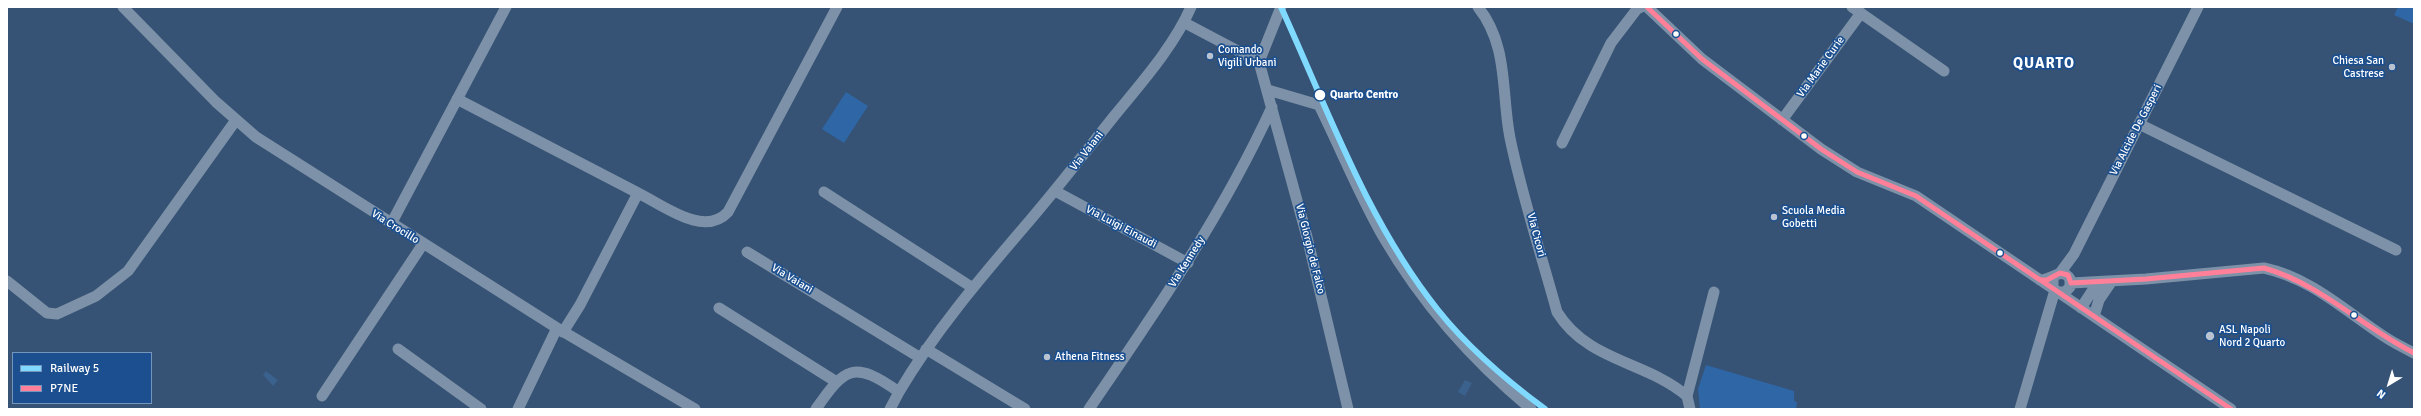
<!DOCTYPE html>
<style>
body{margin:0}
#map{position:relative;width:2421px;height:416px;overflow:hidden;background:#365274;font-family:Signika,sans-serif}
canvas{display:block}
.frame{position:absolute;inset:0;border:8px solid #fff;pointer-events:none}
.legend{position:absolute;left:12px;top:352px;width:140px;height:52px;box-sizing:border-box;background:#1b4f8f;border:1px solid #7695bc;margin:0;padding:5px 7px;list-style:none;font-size:12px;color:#fff}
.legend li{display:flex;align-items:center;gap:8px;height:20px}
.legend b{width:20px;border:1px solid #7695bc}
.north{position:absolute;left:2369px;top:364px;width:40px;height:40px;-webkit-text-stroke:3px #1b4f8f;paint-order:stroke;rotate:218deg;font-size:11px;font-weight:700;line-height:16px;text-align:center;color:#fff}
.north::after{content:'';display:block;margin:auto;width:14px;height:18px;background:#fff;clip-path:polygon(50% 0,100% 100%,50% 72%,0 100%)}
</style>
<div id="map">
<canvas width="2421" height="416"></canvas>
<div class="frame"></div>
<ul class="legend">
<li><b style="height:5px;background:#80daff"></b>Railway 5</li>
<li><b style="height:5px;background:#ff8098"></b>P7NE</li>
</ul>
<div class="north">N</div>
</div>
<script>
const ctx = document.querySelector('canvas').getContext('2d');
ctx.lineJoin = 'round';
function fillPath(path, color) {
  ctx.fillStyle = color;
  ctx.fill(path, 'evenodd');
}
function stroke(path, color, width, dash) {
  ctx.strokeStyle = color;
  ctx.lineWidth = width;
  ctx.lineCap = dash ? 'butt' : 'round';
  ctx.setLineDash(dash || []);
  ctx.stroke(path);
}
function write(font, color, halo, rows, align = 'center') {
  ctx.font = font + ' Signika,sans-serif';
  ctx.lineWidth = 3.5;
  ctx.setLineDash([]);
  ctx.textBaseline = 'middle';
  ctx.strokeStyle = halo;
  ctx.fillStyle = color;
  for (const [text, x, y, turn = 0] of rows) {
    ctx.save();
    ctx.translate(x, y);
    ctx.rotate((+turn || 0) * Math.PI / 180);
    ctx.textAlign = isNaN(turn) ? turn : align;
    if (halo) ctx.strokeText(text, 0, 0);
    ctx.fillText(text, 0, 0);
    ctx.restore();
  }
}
fillPath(new Path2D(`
 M2398 7H2414V24L2394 15Z
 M846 92 868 106 844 143 822 129Z
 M1706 365 1794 391V401L1797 402 1796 409H1700L1698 389Z`), '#2f66a5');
fillPath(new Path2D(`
 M266 371 278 380 273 386 263 375Z
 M1465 380 1472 383 1465 396 1458 392Z`), '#3b618d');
stroke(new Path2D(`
 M123 7 216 102 256 137 557 328 695 409
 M1281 7 1259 62 1307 237 1348 409
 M1478 7C1509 46 1501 92 1510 138 1522 196 1541 254 1557 312 1588 362 1646 361 1687 396
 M1647 7 1702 59 1821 149 1857 172 1916 196 2231 409
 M1852 7 1944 71
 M1185 23 1259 62
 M1268 90 1319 105C1341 149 1359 195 1384 238 1423 305 1472 360 1531 409
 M457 99 638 193
 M1782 120 1861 13
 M2139 124 2396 250
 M1562 143 1611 43 1637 9 1641 7
 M1055 191 1188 263
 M824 192 973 288
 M391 224 506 7
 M747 252 919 357
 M2060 273 2074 254 2198 7
 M2040 280C2052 280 2062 266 2070 279V287L2065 292H2058L2053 288V278
 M7 281 47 313 57 314 96 296 128 271 236 120
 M2071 283 2146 279 2264 268C2311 278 2345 311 2385 337 2394 343 2404 348 2414 353
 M719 308 835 381
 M2081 308 2098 282
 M2094 316 2099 300 2112 281
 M563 332 580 305 638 193C663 205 704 238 728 212L837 7
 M398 349 481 409
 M926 349 1025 409
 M899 392C936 329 984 274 1031 219 1060 185 1087 150 1115 115 1142 82 1174 46 1191 7
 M322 396 423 244
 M518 409 557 328
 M816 409C845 367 854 360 899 392L890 409
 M1089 409C1156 311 1222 216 1272 107
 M1690 409 1687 396 1714 292
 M2020 409 2055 290`), '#7d92a8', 11);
stroke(new Path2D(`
 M1647 7 1702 59 1821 149 1857 172 1916 196 2040 280H2047L2060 273 2068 275 2071 283 2146 279 2264 268C2321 284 2362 327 2414 353
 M2039 279 2231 409`), '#ff8098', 5);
stroke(new Path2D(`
 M1281 7C1328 110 1367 221 1438 310 1469 349 1506 380 1545 409`), '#80daff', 6);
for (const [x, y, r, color] of [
 [1676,34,3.5,"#fff"],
 [1210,56,4,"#b9c2ce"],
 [2392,67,4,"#b9c2ce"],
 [1320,95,6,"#fff"],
 [1804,136,3.5,"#fff"],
 [1774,217,4,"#b9c2ce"],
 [2000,253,3.5,"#fff"],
 [2354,315,3.5,"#fff"],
 [2210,336,5,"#b9c2ce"],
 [1047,357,4,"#b9c2ce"]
]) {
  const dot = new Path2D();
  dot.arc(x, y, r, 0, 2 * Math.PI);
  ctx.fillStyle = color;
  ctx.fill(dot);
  stroke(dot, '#1b4f8f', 1.5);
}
write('11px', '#fff', '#1b4f8f', [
 ["Comando",1218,50],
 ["Vigili Urbani",1218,63],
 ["Chiesa San",2384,61,"right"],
 ["Castrese",2384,74,"right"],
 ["Scuola Media",1782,211],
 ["Gobetti",1782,224],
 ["ASL Napoli",2219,330],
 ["Nord 2 Quarto",2219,343],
 ["Athena Fitness",1055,357]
], 'left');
write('11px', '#fff', '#1b4f8f', [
 ["Via Marie Curie",1821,67,-54],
 ["Via Alcide De Gasperi",2136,130,-63],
 ["Via Vaiani",1087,151,-52],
 ["Via Crocillo",395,227,32],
 ["Via Luigi Einaudi",1121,227,28],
 ["Via Cicori",1536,235,75],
 ["Via Giorgio de Falco",1310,249,76],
 ["Via Kennedy",1187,262,-58],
 ["Via Vaiani",792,279,31]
]);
write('bold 11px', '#fff', '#1b4f8f', [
 ["Quarto Centro",1330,95]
], 'left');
ctx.letterSpacing = '1px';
write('bold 15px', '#fff', '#1b4f8f', [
 ["QUARTO",2044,64]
]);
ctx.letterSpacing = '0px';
</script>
